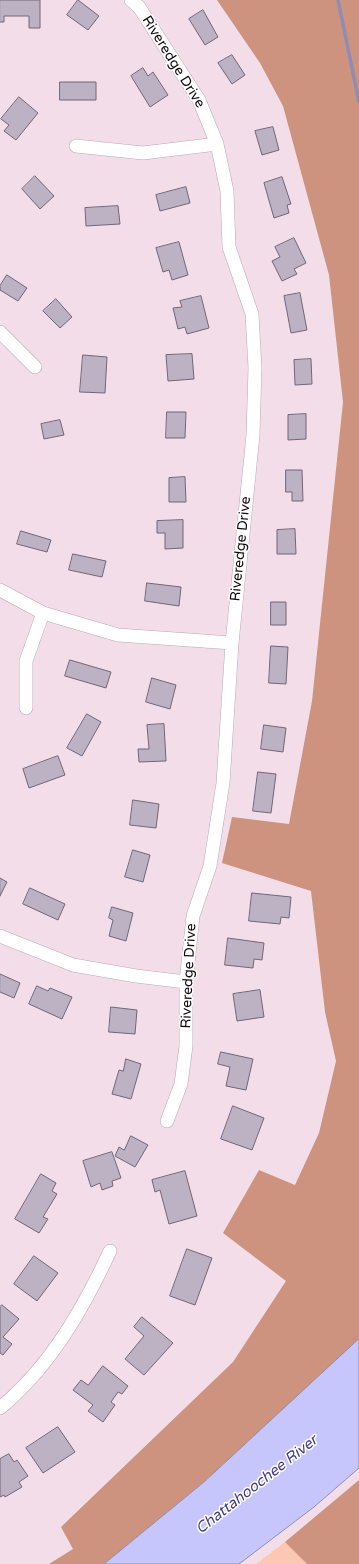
<!DOCTYPE html>
<style>
body{margin:0}
canvas{display:block;background:#f3dde9}
</style>
<canvas width="359" height="1564"></canvas>
<script>
const ctx = document.querySelector('canvas').getContext('2d');
ctx.lineJoin = 'round';
function fillPath(path, color) {
  ctx.fillStyle = color;
  ctx.fill(path, 'evenodd');
}
function stroke(path, color, width, dash) {
  ctx.strokeStyle = color;
  ctx.lineWidth = width;
  ctx.lineCap = dash ? 'butt' : 'round';
  ctx.setLineDash(dash || []);
  ctx.stroke(path);
}
function write(font, color, halo, rows, align = 'center') {
  ctx.font = font + ' "Varela Round",sans-serif';
  ctx.lineWidth = 3;
  ctx.setLineDash([]);
  ctx.textBaseline = 'middle';
  ctx.strokeStyle = halo;
  ctx.fillStyle = color;
  for (const [text, x, y, turn = 0] of rows) {
    ctx.save();
    ctx.translate(x, y);
    ctx.rotate((+turn || 0) * Math.PI / 180);
    ctx.textAlign = isNaN(turn) ? turn : align;
    if (halo) ctx.strokeText(text, 0, 0);
    ctx.fillText(text, 0, 0);
    ctx.restore();
  }
}
fillPath(new Path2D(`
 M285 1542 307 1564H256Z`), '#fcc8b4');
fillPath(new Path2D(`
 M217 0H359V1339L204 1482 104 1564H49L73 1549 61 1527 233 1362 286 1281 223 1233 259 1170 295 1185 319 1133 336 1061 325 1012 311 891 222 863 232 817 289 824 312 701 343 402 329 275 283 106 260 63Z
 M359 1480V1564H307L285 1542Z`), '#cd937e');
const water = new Path2D(`
 M359 1339V1468L314 1507 239 1564H104L204 1482Z`);
fillPath(water, '#c6c5fc');
stroke(water, '#8f8db4', 1);
stroke(new Path2D(`
 M338 0 359 102`), '#8f8db4', 3.5);
const building = new Path2D(`
 M0 0H40V28H29V16H4V22H0Z
 M78 0 99 16 88 30 67 15Z
 M203 10 218 37 205 45 189 19Z
 M232 55 245 75 232 84 218 63Z
 M143 68 148 76 153 72 168 95 150 107 131 76Z
 M60 82H96V100H60Z
 M19 97 38 113 16 140 4 131 9 125 1 119Z
 M273 127 279 150 262 155 255 131Z
 M35 176 54 196 40 209 22 189Z
 M282 177 291 204 287 205 289 213 274 218 264 183Z
 M186 187 190 203 160 211 156 195Z
 M118 206 120 224 86 226 85 208Z
 M294 238 306 263 294 269 297 274 282 281 272 261 280 257 275 247Z
 M179 242 188 275 172 280 169 270 163 272 156 248Z
 M7 275 27 288 18 301 0 290V286Z
 M300 293 307 330 291 333 284 296Z
 M201 296 209 328 187 334 185 327 178 329 173 308 182 307 180 301Z
 M56 299 72 317 60 328 43 311Z
 M192 354 194 379 168 381 166 355Z
 M83 355 107 357 105 393 80 392Z
 M311 359 312 384 295 385 294 360Z
 M167 412H186L185 438H166Z
 M306 414V439L288 440V415Z
 M60 420 64 435 44 439 41 424Z
 M286 470H302L303 501H292V492H286Z
 M185 477 186 502H169V478Z
 M183 520V548L165 549V533H157V521Z
 M295 529 296 554H277V530Z
 M21 531 51 540 47 552 17 544Z
 M73 554 106 561 102 577 69 570Z
 M147 583 181 587 179 606 145 601Z
 M271 602H286V625H271Z
 M271 646 288 647 286 684 269 683Z
 M70 660 111 672 106 688 65 676Z
 M152 678 176 685 170 709 146 702Z
 M87 714 101 722 82 756 67 748Z
 M164 724 166 761 139 762 138 749H149L147 725Z
 M264 725 286 728 283 752 261 749Z
 M58 756 65 775 29 788 23 769Z
 M258 772 276 774 271 813 253 811Z
 M133 800 159 804 156 828 130 825Z
 M133 850 150 855 143 882 125 877Z
 M0 878 7 882 0 896Z
 M30 888 65 904 58 920 23 904Z
 M252 893 291 897 289 918 281 917 280 924 249 921Z
 M112 907 133 913 126 941 109 936 113 920 109 918Z
 M228 938 264 943 262 960 254 959 253 968 225 965Z
 M0 974 20 983 14 998 0 992Z
 M37 986 48 991 50 988 72 997 62 1019 29 1004Z
 M260 990 264 1017 237 1021 233 994Z
 M111 1007 137 1010 135 1034 109 1032Z
 M221 1052 253 1059 246 1090 226 1086 230 1067 218 1064Z
 M126 1059 141 1064 131 1099 112 1094 119 1070 123 1071Z
 M233 1106 264 1118 252 1150 221 1139Z
 M131 1136 148 1145 135 1167 115 1156 119 1147 124 1150Z
 M112 1152 121 1178 112 1181 113 1186 102 1190 100 1183 91 1187 83 1161Z
 M185 1171 197 1216 169 1224 160 1190 155 1192 152 1180Z
 M41 1174 56 1183 52 1191 57 1194 43 1217 48 1219 39 1233 15 1219Z
 M187 1249 212 1258 195 1305 170 1296Z
 M34 1256 58 1273 37 1301 14 1284Z
 M2 1305 19 1319 3 1337 12 1344 3 1355 0 1353V1307Z
 M142 1317 173 1343 144 1375 125 1359 144 1336 134 1327Z
 M103 1366 128 1386 122 1394 118 1392 111 1402 115 1405 103 1422 88 1411 93 1405 73 1390 81 1380 88 1385Z
 M58 1427 75 1452 43 1473 26 1448Z
 M9 1454 14 1462 17 1460 28 1476 19 1482 22 1487 5 1497 4 1495 0 1497V1459Z`);
fillPath(building, '#bdb1c4');
stroke(building, '#716677', 1);
const minor = new Path2D(`
 M131 0 139 7 199 100 217 144 227 191 229 247 252 314 255 368 253 435 232 643 223 783 210 866 193 916 186 982V1046L181 1084 167 1121
 M76 146 143 153 217 144
 M0 332 35 367
 M0 590 43 613 118 635 232 643
 M26 708V661L43 613
 M0 936 73 965 136 976 186 982
 M0 1408C50 1367 83 1309 110 1251`);
stroke(minor, '#bca7b3', 14);
stroke(minor, '#fff', 13);
write('14px', '#10090d', '#fff', [
 ["Riveredge Drive",173,62,58],
 ["Riveredge Drive",241,549,-84],
 ["Riveredge Drive",189,976,-87]
]);
write('italic 15px', '#443d7f', '#fff', [
 ["Chattahoochee River",257,1485,-38]
]);
</script>
